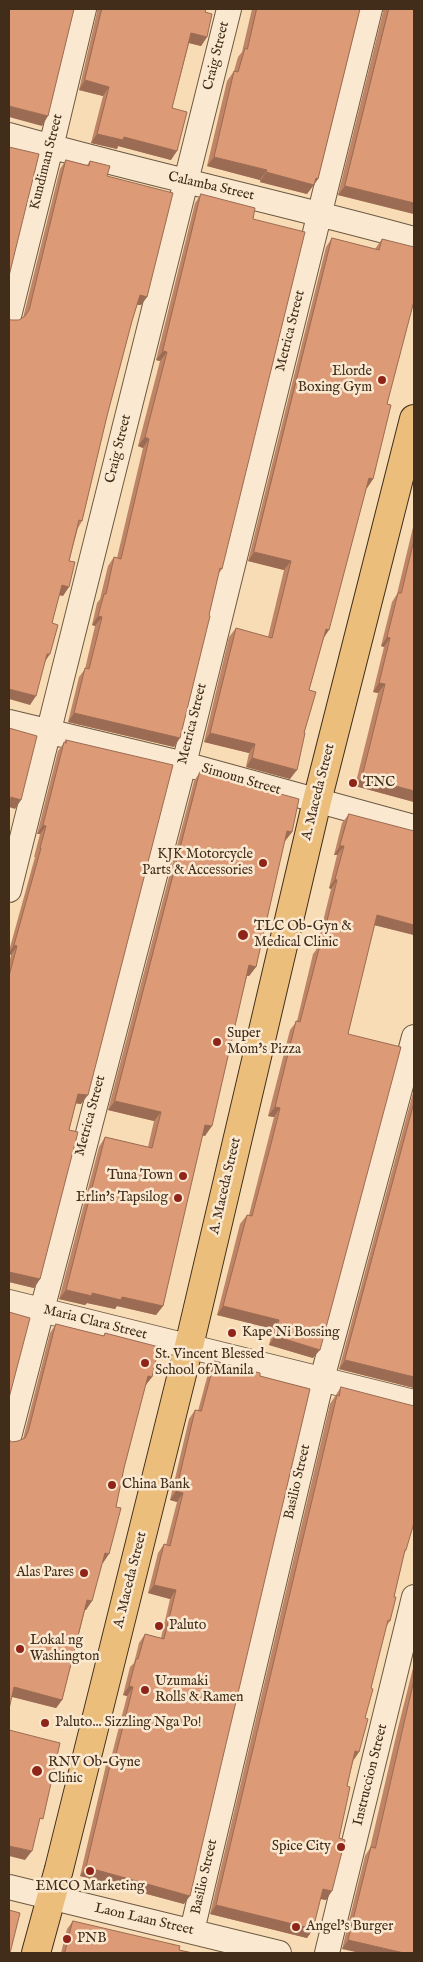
<!DOCTYPE html>
<style>
body{margin:0}
#map{position:relative;width:423px;height:1962px;overflow:hidden;background:#f7dcb6;font-family:"IM FELL English",serif}
canvas{display:block}
.frame{position:absolute;inset:0;border:10px solid #412d1a;pointer-events:none}
</style>
<div id="map">
<canvas width="423" height="1962"></canvas>
<div class="frame"></div>
</div>
<script>
const ctx = document.querySelector('canvas').getContext('2d');
ctx.lineJoin = 'round';
function stroke(path, color, width, dash) {
  ctx.strokeStyle = color;
  ctx.lineWidth = width;
  ctx.lineCap = dash ? 'butt' : 'round';
  ctx.setLineDash(dash || []);
  ctx.stroke(path);
}
function fillPath(path, color) {
  ctx.fillStyle = color;
  ctx.fill(path, 'evenodd');
}
function write(font, color, halo, rows, align = 'center') {
  ctx.font = font + ' "IM FELL English",serif';
  ctx.lineWidth = 5;
  ctx.setLineDash([]);
  ctx.textBaseline = 'middle';
  ctx.strokeStyle = halo;
  ctx.fillStyle = color;
  for (const [text, x, y, turn = 0] of rows) {
    ctx.save();
    ctx.translate(x, y);
    ctx.rotate((+turn || 0) * Math.PI / 180);
    ctx.textAlign = isNaN(turn) ? turn : align;
    if (halo) ctx.strokeText(text, 0, 0);
    ctx.fillText(text, 0, 0);
    ctx.restore();
  }
}
const minor = new Path2D(`
 M9 135C143 173 280 202 414 239
 M9 316 51 147 84 9
 M9 722 184 764 414 827
 M9 890 229 9
 M9 1302 414 1402
 M9 1437 184 764 370 9
 M9 1887 279 1953
 M192 1931 322 1379 414 1037
 M327 1953 414 1597`);
const major = new Path2D(`
 M36 1953 59 1869 189 1346 317 801 414 419`);
stroke(minor, '#6e5941', 26);
stroke(major, '#412d1a', 30);
stroke(minor, '#fae8d0', 24);
stroke(major, '#ecbe7b', 28);
fillPath(new Path2D(`
 M97 9H206L205 12 207 37 201 46 189 43 172 108 171 160 118 146 117 149 91 143 103 96 79 90 97 12Z
 M252 9H360L318 179 307 194 260 182V180L207 166 227 81 234 71 238 57 242 52Z
 M383 9H414V214L338 195 383 12Z
 M66 160 87 165 90 161 107 176 147 297 141 305H137L132 321 107 416 82 521 78 528 69 561 63 596 59 595 52 623 45 663 30 705 11 320H19L23 318 60 169Z
 M201 194 253 219 222 569 219 573 174 747 68 722 79 677 85 669 95 626 92 625 97 603 100 599 108 566 114 557 117 558 143 448 138 446 160 361 156 360 195 203Z
 M332 238 375 249 382 239 387 404 373 479 367 488H366L309 690 290 779 246 767 249 753 204 742 229 637 236 628 268 637 284 570 248 561 326 247Z
 M414 523V802L355 786 378 693 373 692 384 647 381 646 392 602 397 594Z
 M66 740 81 1104 76 1103 69 1130 40 1279 34 1288 9 1282V963L11 955 9 954V951L35 857H34L40 834H37L58 751Z
 M200 772 292 832 285 841H284L256 967 249 976H247L205 1136 202 1135 163 1306 156 1315 117 1306 115 1309 87 1303 85 1305 59 1299 99 1147 105 1137 148 1147 154 1121 108 1110 194 781Z
 M349 814 414 935 374 925 348 1034 313 1358 269 1345 273 1329 217 1315 240 1224 247 1215H249L274 1117 268 1116 290 1030 297 1021 313 954 316 950 331 889 329 888 337 855H334L342 823Z
 M414 1089V1388L339 1369Z
 M56 1324 103 1336 105 1333 152 1377 145 1386 124 1468 103 1563H102L86 1610H85L62 1700 56 1708 12 1697V1442L18 1441 23 1439 50 1333Z
 M215 1361 184 1904 80 1876 106 1765 111 1758 127 1696 123 1695 130 1667 134 1663 139 1643 145 1634 161 1638 170 1599 148 1593 158 1553 164 1544 166 1545 177 1502 170 1500 189 1419 195 1410 198 1411 209 1370Z
 M341 1387 406 1550 404 1554 394 1597 390 1621 386 1627 347 1786 326 1900 320 1899 313 1929 307 1938 210 1914 330 1404Z
 M414 1664V1953L342 1949 365 1856 370 1848 397 1732Z
 M73 1921 179 1950 193 1953H61L67 1929Z`), '#be8465');
fillPath(new Path2D(`
 M191 33 207 37 201 46 185 42Z
 M85 80 109 87 103 96 79 90Z
 M9 106 48 116 42 126 9 117Z
 M97 134 124 137 177 151 171 160 118 146 117 149 91 143Z
 M214 157 267 170 260 180 207 166Z
 M266 172 318 179 307 194 260 182Z
 M345 186 414 203V214L338 195Z
 M140 295 147 297 141 305 134 304Z
 M163 351 167 352 160 361 156 360Z
 M145 437 149 439 143 448 138 446Z
 M369 478 373 479 367 488 362 487Z
 M254 552 291 561 284 570 248 561Z
 M62 585 69 587 63 596 56 594Z
 M98 616 102 617 95 626 92 625Z
 M326 629 329 630 323 639Z
 M387 637 390 638 384 647 381 646Z
 M47 654H50L44 663Z
 M379 683 385 684 378 693 373 692Z
 M9 689 36 696 30 705 9 699Z
 M74 713 180 738 174 747 68 722Z
 M210 733 255 744 249 753 204 742Z
 M252 758 297 770 290 779 246 767Z
 M362 777 414 791V802L355 786Z
 M11 797 21 800 15 809 9 807Z
 M43 825 46 826 40 834H37Z
 M287 831 292 832 285 841 280 840Z
 M340 846H344L337 855H334Z
 M335 879 337 880 331 889 329 888Z
 M377 915 414 925V935L370 924Z
 M14 945 17 946 11 955 9 954V953Z
 M249 965 256 967 249 976 243 975Z
 M78 1094 88 1095 81 1104 72 1103Z
 M115 1101 161 1112 154 1121 108 1110Z
 M275 1107 280 1108 274 1117 268 1116Z
 M205 1125 212 1126 205 1136 198 1134Z
 M9 1272 40 1279 34 1288 9 1282Z
 M66 1290 122 1297 163 1306 156 1315 117 1306 115 1309 87 1303 85 1305 59 1299Z
 M223 1306 279 1320 273 1329 217 1315Z
 M275 1336 320 1350 313 1358 269 1345Z
 M345 1360 414 1377V1388L339 1369Z
 M148 1376 152 1377 145 1386 141 1385Z
 M176 1491 183 1493 177 1502 170 1500Z
 M105 1553 109 1554 103 1563 98 1562Z
 M154 1585 176 1590 170 1599 148 1593Z
 M87 1600 92 1601 86 1610 81 1609Z
 M129 1686 133 1687 127 1696 123 1695Z
 M14 1687 62 1700 56 1708 9 1696Z
 M355 1751 359 1752 353 1761Z
 M9 1846 32 1851 25 1860 9 1856Z
 M86 1867 190 1896 184 1904 80 1876Z
 M323 1889 332 1891 326 1900 316 1898Z
 M216 1905 313 1929 307 1938 210 1914Z
 M348 1940 404 1953H360L342 1949Z`), '#9b6c53');
const building = new Path2D(`
 M9 9H74L48 116 9 106Z
 M102 9H206L205 12 212 14 207 37 191 33 172 108 187 112 177 151 124 137 123 140 97 134 109 87 85 80Z
 M257 9H360L318 179 316 178 314 185 266 172 267 170 214 157 234 71 238 72 245 48 247 49Z
 M389 9H414V203L345 186Z
 M9 147 39 154 9 276Z
 M66 160 89 166 90 161 110 166 107 176 173 193 147 297 140 295 132 321 107 416 82 521 79 520 69 561 75 562 69 587 62 585 52 623 58 625 50 654H47L36 696 9 689V319L11 320H19L25 316 29 310Z
 M201 194 255 208 253 219 305 232 222 569 220 568 209 615 210 616 180 738 74 713 85 668 89 669 102 617 98 616 104 594H106L114 557 121 559 149 439 145 437 167 352 163 351Z
 M332 238 379 250 382 239 414 247V301L387 404 391 405 373 479 369 478 329 630 326 629 309 690 316 692 304 733H305L297 770 252 758 255 744 210 733 236 628 272 638 291 561 254 552Z
 M414 540V791L362 777 385 684 379 683 390 638 387 637 398 593H401Z
 M9 728 37 736 21 800 11 797 9 806Z
 M66 740 173 765 88 1095 78 1094 69 1130 78 1132 40 1279 9 1272V976L17 946 14 945 41 848H40L46 826 43 825 64 742 66 743Z
 M200 772 299 799 292 832 287 831 256 967 249 965 212 1126 205 1125 163 1306 122 1297 121 1300 92 1293V1296L66 1290 105 1137 152 1148 161 1112 115 1101Z
 M349 814 414 831V925L377 915 348 1034 401 1047 320 1350 275 1336 279 1320 223 1306 247 1215 252 1216 271 1144 280 1108 275 1107 296 1021 300 1022 320 945H321L337 880 335 879 344 846H340Z
 M414 1103V1377L345 1360Z
 M9 1312 30 1318 9 1398Z
 M56 1324 104 1336 105 1333 159 1347 152 1377 148 1376 124 1468 116 1507 121 1508 109 1554 105 1553 92 1601 87 1600 62 1700 14 1687 9 1709V1440L12 1442 18 1441 25 1438 28 1432Z
 M215 1361 260 1373V1376L310 1389 190 1896 86 1867 112 1757 115 1758 133 1687 129 1686 136 1659H138L145 1634 164 1639 176 1590 154 1585 164 1544 170 1546 183 1493 176 1491 195 1410 201 1411Z
 M341 1387 414 1406V1523L406 1550H405L394 1597H396L390 1621 388 1620 371 1688 373 1689 365 1718 368 1719 359 1752 355 1751 347 1786 350 1787 339 1838 345 1840 332 1891 323 1889 313 1929 216 1905 337 1395 339 1396Z
 M414 1680V1953H404L348 1940 371 1847 375 1848Z
 M9 1730 60 1743 43 1819 40 1818 32 1851 9 1846Z
 M9 1910 20 1913 10 1953H9Z
 M73 1921 180 1946 179 1950 193 1953H65Z`);
fillPath(building, '#dd9a76');
stroke(building, '#9b6c53', 1);
for (const [x, y, r, color] of [
 [382,380,5,"#8f2418"],
 [353,783,5,"#8f2418"],
 [263,863,5,"#8f2418"],
 [243,935,6,"#8f2418"],
 [217,1042,5,"#8f2418"],
 [183,1176,5,"#8f2418"],
 [178,1198,5,"#8f2418"],
 [232,1333,5,"#8f2418"],
 [145,1363,5,"#8f2418"],
 [112,1485,5,"#8f2418"],
 [84,1573,5,"#8f2418"],
 [159,1626,5,"#8f2418"],
 [20,1649,5,"#8f2418"],
 [145,1690,5,"#8f2418"],
 [45,1723,5,"#8f2418"],
 [37,1771,6,"#8f2418"],
 [341,1847,5,"#8f2418"],
 [90,1871,5,"#8f2418"],
 [296,1927,5,"#8f2418"],
 [67,1939,5,"#8f2418"]
]) {
  const dot = new Path2D();
  dot.arc(x, y, r, 0, 2 * Math.PI);
  ctx.fillStyle = color;
  ctx.fill(dot);
  stroke(dot, '#fae8d0', 2);
}
write('14px', '#412d1a', '#fae8d0', [
 ["Craig Street",217,56,-76],
 ["Kundiman Street",47,162,-76],
 ["Calamba Street",211,187,13],
 ["Metrica Street",291,331,-76],
 ["Craig Street",119,449,-76],
 ["Metrica Street",193,724,-76],
 ["Simoun Street",241,780,16],
 ["A. Maceda Street",319,792,-76],
 ["Metrica Street",91,1116,-75],
 ["A. Maceda Street",226,1186,-77],
 ["Maria Clara Street",95,1323,14],
 ["Basilio Street",298,1482,-77],
 ["A. Maceda Street",131,1580,-76],
 ["Instruccion Street",371,1775,-76],
 ["Basilio Street",205,1877,-77],
 ["Laon Laan Street",144,1920,13]
]);
write('14px', '#412d1a', '#fae8d0', [
 ["Elorde",372,372,"right"],
 ["Boxing Gym",372,388,"right"],
 ["TNC",363,783],
 ["KJK Motorcycle",253,855,"right"],
 ["Parts & Accessories",253,871,"right"],
 ["TLC Ob-Gyn &",254,927],
 ["Medical Clinic",254,943],
 ["Super",227,1034],
 ["Mom's Pizza",227,1050],
 ["Tuna Town",173,1176,"right"],
 ["Erlin's Tapsilog",168,1198,"right"],
 ["Kape Ni Bossing",242,1333],
 ["St. Vincent Blessed",155,1355],
 ["School of Manila",155,1371],
 ["China Bank",122,1485],
 ["Alas Pares",74,1573,"right"],
 ["Paluto",169,1626],
 ["Lokal ng",30,1641],
 ["Washington",30,1657],
 ["Uzumaki",155,1682],
 ["Rolls & Ramen",155,1698],
 ["Paluto... Sizzling Nga Po!",55,1723],
 ["RNV Ob-Gyne",48,1763],
 ["Clinic",48,1779],
 ["Spice City",331,1847,"right"],
 ["EMCO Marketing",90,1887,"center"],
 ["Angel's Burger",306,1927],
 ["PNB",77,1939]
], 'left');
</script>
